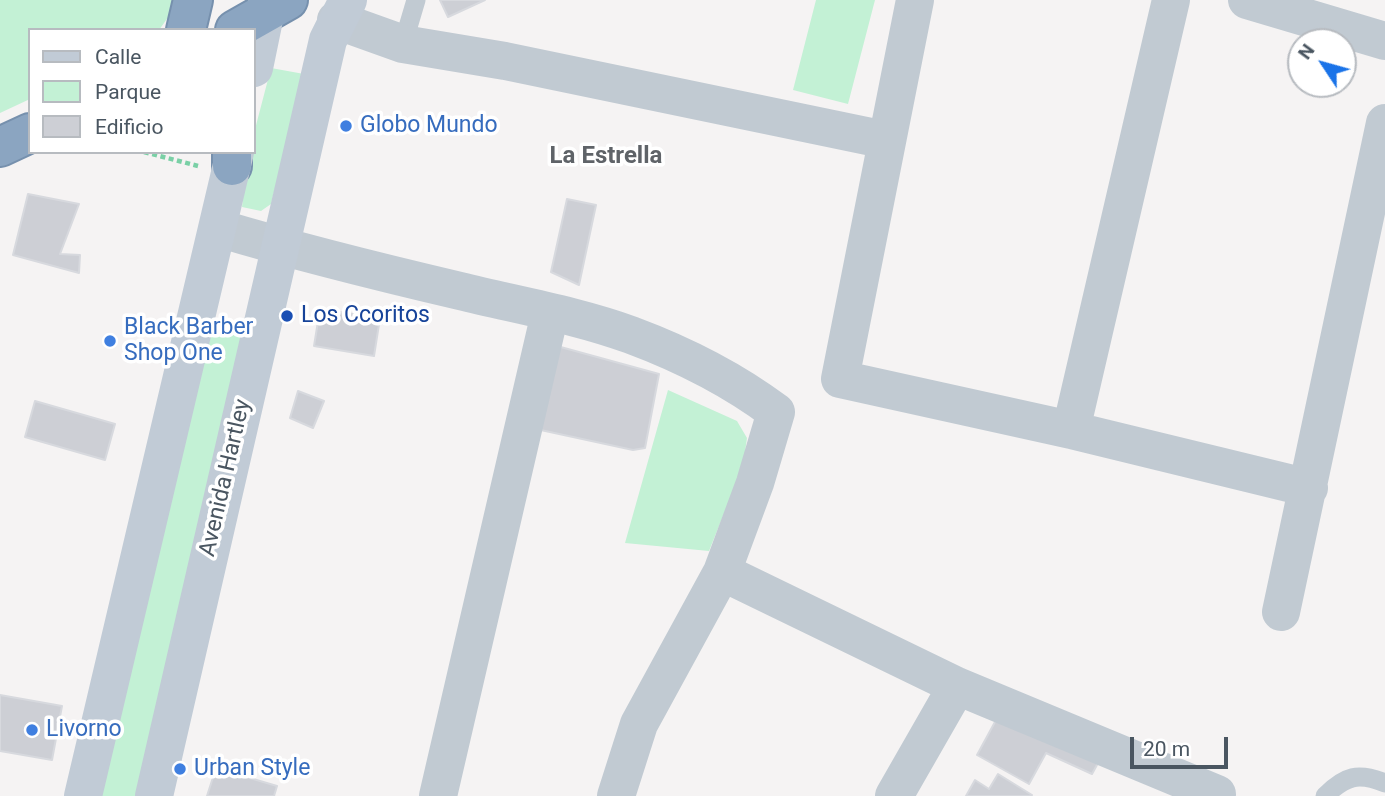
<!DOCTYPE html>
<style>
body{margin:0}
#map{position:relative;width:1385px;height:796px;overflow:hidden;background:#f5f3f3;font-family:Roboto,sans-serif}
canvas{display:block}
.legend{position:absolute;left:28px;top:28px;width:228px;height:126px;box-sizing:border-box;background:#fff;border:2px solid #b7bbc0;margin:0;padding:9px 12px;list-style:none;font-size:21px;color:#4a5661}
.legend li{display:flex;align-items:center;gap:14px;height:35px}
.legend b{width:35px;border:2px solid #b7bbc0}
.north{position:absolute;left:1287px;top:28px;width:70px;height:70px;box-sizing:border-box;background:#fff;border:2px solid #b7bbc0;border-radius:50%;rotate:306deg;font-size:19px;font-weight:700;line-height:28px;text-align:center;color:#4a5661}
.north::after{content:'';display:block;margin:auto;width:24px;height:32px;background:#1a73e8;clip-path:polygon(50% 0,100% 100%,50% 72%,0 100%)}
.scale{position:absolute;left:1130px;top:737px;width:98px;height:32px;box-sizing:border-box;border:4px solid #4a5661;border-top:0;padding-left:9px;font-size:21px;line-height:24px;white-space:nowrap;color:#4a5661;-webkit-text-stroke:5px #fff;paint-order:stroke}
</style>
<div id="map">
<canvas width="1385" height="796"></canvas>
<ul class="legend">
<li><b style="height:9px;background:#c1cbd6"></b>Calle</li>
<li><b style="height:19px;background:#c3f1d5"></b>Parque</li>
<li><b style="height:19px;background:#cdcfd5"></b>Edificio</li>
</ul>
<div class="north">N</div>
<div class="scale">20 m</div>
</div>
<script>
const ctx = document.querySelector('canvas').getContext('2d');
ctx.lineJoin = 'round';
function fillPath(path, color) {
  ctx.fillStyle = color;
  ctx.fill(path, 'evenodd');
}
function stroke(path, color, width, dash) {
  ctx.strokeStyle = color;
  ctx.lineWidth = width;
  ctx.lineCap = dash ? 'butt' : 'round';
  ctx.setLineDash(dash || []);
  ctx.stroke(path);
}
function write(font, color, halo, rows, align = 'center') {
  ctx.font = font + ' Roboto,sans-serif';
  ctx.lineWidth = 7;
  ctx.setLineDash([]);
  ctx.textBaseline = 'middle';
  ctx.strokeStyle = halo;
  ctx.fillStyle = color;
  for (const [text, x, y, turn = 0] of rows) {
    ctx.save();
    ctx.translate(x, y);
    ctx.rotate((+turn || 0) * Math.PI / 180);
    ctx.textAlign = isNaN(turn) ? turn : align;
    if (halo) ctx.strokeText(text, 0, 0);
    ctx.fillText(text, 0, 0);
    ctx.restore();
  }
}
fillPath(new Path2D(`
 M0 0H172L169 16 159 30H30V99L0 113Z
 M816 0H875L848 104 793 90Z
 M271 68 304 74 271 204 261 211 242 207 248 152H254V133Z
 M210 317 245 325 136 796H100Z
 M668 390 737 421 747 438 743 466 709 551 625 543Z`), '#c3f1d5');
const building = new Path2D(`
 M440 0H485L448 17Z
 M28 194 79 204 60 254 80 255 79 273 13 255Z
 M567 199 596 205 579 285 551 272Z
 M320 309 380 318 374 356 314 346Z
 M557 346 659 374 645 448 633 450 536 429Z
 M298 391 324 401 313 428 290 418Z
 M35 401 115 424 105 460 25 437Z
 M0 695 62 706 52 760 0 751Z
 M1002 709 1103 754 1092 774 1046 753 1029 784 977 755Z
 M216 768 277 786 274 796H207Z
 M998 774 1032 795 1031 796H966L975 780 989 789Z`);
fillPath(building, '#cdcfd5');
stroke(building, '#d7d9de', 2);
const highway = new Path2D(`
 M186 30 193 0
 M235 30 288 0
 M0 147 30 133
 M232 152V166`);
stroke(highway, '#7690ad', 42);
stroke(new Path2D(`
 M144 152 198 166`), '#7ad0a6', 4.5, [5, 3.5]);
stroke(new Path2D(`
 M403 44 416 0
 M1325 796C1345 776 1358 772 1385 783`), '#c1cad2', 19);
stroke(new Path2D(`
 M915 0 840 379 1071 430 1309 488
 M1247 0 1385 41
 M336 20 403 44 505 61 886 140
 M218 228C298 252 379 272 460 291 517 305 576 315 631 335 682 354 732 379 776 412L755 483 722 572 639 724 616 796
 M1071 430 1171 0
 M722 572 957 686 1217 794
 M1281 612 1385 123
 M438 796 550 313
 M894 796 957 686`), '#c1cad2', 38);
stroke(new Path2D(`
 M254 68 268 0
 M83 796 235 152
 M154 796 328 40 348 0`), '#c1cbd6', 38);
stroke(highway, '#8ba5c1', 38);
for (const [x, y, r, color] of [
 [346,126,7,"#3f7fe0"],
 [287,316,7,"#1a4fb4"],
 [110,341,7,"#3f7fe0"],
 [32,730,7,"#3f7fe0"],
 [180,769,7,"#3f7fe0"]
]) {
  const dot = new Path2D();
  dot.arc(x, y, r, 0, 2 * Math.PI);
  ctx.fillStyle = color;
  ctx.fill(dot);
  stroke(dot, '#fff', 2.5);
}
write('23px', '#366cbe', '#fff', [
 ["Globo Mundo",360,126],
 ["Black Barber",124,328],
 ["Shop One",124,354],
 ["Livorno",46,730],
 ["Urban Style",194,769]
], 'left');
write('23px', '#164399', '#fff', [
 ["Los Ccoritos",301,316]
], 'left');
write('23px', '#4a5661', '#fff', [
 ["Avenida Hartley",226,478,-77]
]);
write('bold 24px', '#5f6368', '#fff', [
 ["La Estrella",606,157]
]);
</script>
